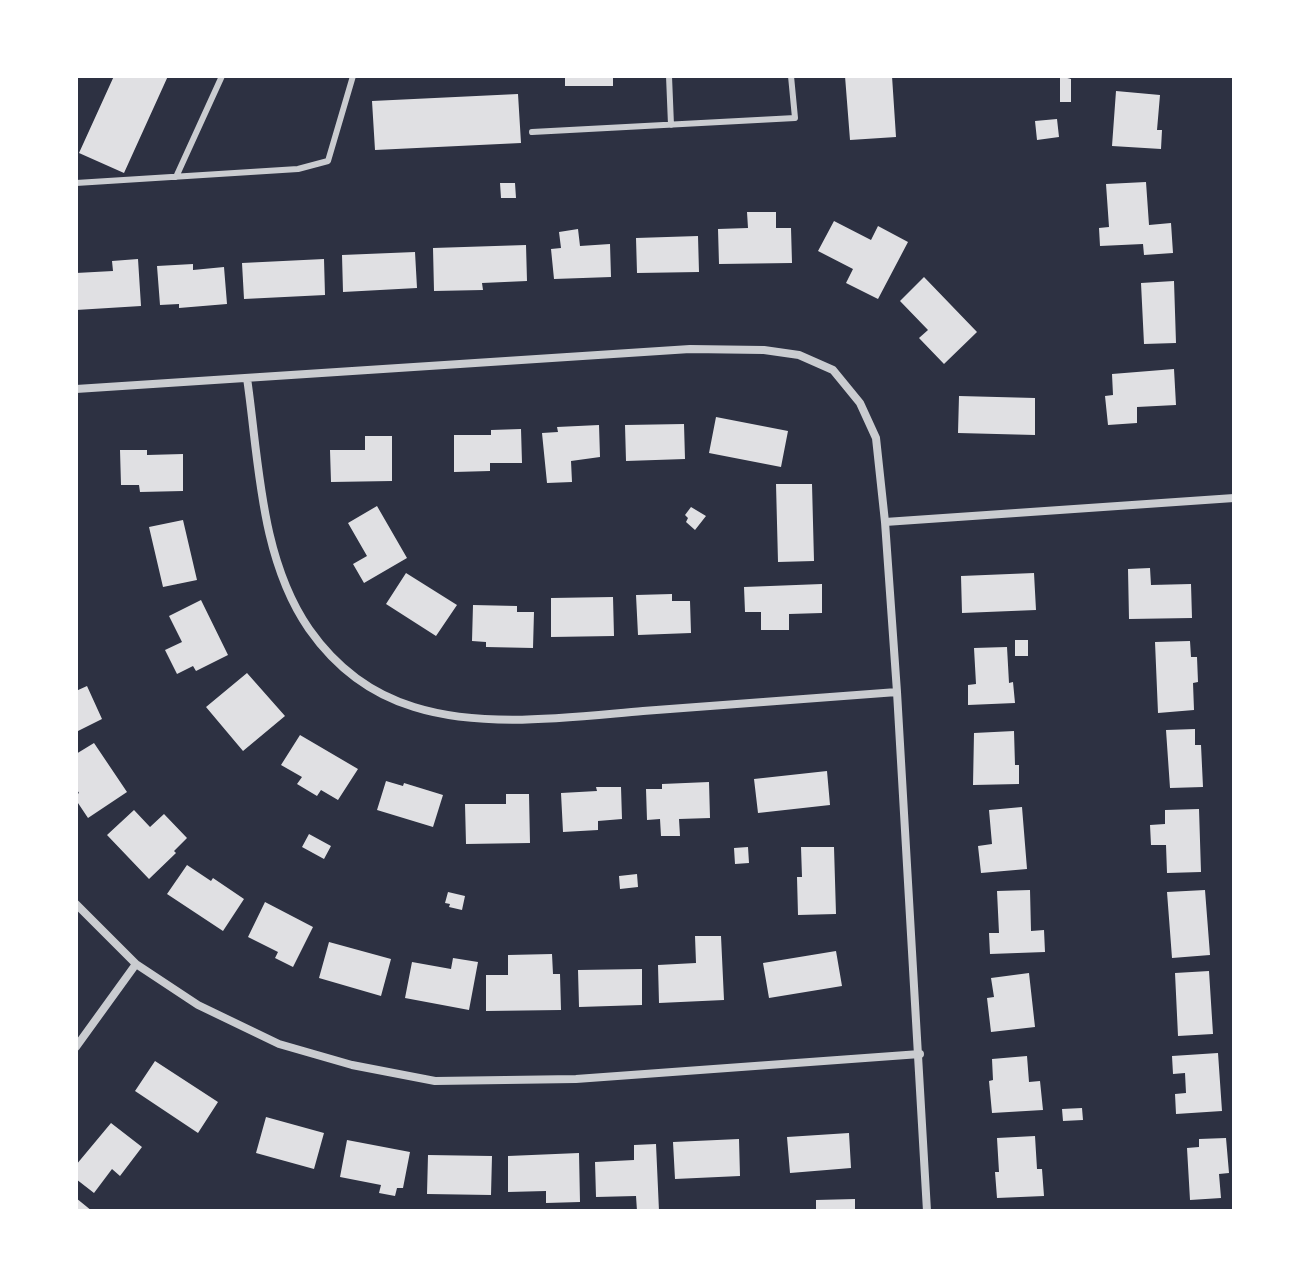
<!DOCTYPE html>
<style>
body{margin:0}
#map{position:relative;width:1310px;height:1287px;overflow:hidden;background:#2d3142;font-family:Quicksand,sans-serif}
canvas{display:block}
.frame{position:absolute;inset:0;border:78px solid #fff;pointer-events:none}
</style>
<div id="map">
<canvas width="1310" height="1287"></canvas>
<div class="frame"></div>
</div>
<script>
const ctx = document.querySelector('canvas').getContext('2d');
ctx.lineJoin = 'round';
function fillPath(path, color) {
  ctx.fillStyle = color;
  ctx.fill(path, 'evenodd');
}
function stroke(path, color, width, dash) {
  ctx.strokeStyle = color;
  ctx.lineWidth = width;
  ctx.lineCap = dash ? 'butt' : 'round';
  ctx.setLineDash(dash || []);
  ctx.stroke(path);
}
fillPath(new Path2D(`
 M114 76H168L124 173 79 153Z
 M565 76H613V86H565Z
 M845 76H892L896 137 850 140Z
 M1060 76 1071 79V102H1060Z
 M1116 91 1160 95 1157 130H1162L1161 149 1112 146Z
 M518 94 521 143 375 150 372 101Z
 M1057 119 1059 137 1037 140 1035 121Z
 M1146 182 1149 225 1171 223 1173 253 1144 255 1143 244 1100 246 1099 228 1109 227 1106 184Z
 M500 183H515L516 198H501Z
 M747 212H776V228H791L792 263 719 264 718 229 748 228Z
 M834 221 871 240 878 226 908 242 878 299 846 283 853 269 818 251Z
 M578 229 580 246 610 244 611 277 554 279 551 249 561 248 559 232Z
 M698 236 699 272 637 273 636 238Z
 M526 245 527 281 482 283 483 290 434 291 433 248Z
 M415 252 417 288 343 292 342 255Z
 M138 259 141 306 76 310V273L113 271 112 261Z
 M324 259 325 295 244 299 242 263Z
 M193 264V270L224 267 227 304 179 308V304L160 305 157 266Z
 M924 277 977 332 944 364 919 338 928 330 900 301Z
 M1174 281 1176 343 1144 344 1141 283Z
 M1174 369 1176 405 1137 407V423L1108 425 1105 396 1113 395 1112 374Z
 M959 396 1035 398V435L958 433Z
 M716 417 788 431 781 467 709 453Z
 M684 424 685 459 626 461 625 425Z
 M599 425 600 457 571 461 572 482 547 483 542 433 558 432 557 427Z
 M521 429 522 463H490V471L454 472V435H491V430Z
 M365 436H392V481L331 482 330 450H365Z
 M120 450H147V455L183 454V491L140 492 139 485H121Z
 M776 484H812L814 561 778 562Z
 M377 506 407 558 364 583 353 564 367 556 348 523Z
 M691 507 706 516 695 530 686 522 688 518 685 515Z
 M183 520 197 580 163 587 149 527Z
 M1150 568 1151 585 1191 584 1192 618 1129 619 1128 569Z
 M406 573 457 605 436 636 386 604Z
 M1034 573 1036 610 962 613 961 576Z
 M822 584V613L789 614V630H761V612H745L744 587Z
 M672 594V601H690L691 633 638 635 636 595Z
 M613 597 614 636 551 637V598Z
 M201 600 228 655 196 671 193 666 177 674 165 650 182 642 169 616Z
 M473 605 517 606V612H534L533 648 486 647V642L472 641Z
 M1015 640H1028V656H1015Z
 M1190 641 1191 657H1197L1198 682 1193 683 1194 710 1158 713 1155 642Z
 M1007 647 1009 683 1013 682 1015 703 968 705V685L976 684 974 648Z
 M247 673 285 716 243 751 206 707Z
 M87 686 102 719 76 732V691Z
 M1195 729V745H1201L1203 787 1170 788 1166 730Z
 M1014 731 1015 765H1019V784L973 785 974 733Z
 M300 735 358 769 338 800 321 790 317 796 297 784 302 777 281 765Z
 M94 743 127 792 88 818 76 800V795L79 793 76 788V754Z
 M827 771 830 805 758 813 754 779Z
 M386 781 403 786 404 783 443 795 433 827 377 810Z
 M709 782 710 818 679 819 680 836H661L660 819 647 820 646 789H662V784Z
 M596 787H621L622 819 598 821V830L563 832 561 793 597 791Z
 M506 794H529L530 843 466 844 465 804H506Z
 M1022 807 1027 869 981 873 978 846 992 844 989 810Z
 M1199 809 1201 872 1167 873 1166 845H1151L1150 825 1165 824V810Z
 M134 810 150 827 164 814 187 838 174 851 176 853 149 879 107 835Z
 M309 834 331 846 324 859 302 847Z
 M748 847 749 863 735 864 734 848Z
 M801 847H834L836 914 798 915 797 877H802Z
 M187 865 211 881 213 878 244 899 223 931 167 894Z
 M637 874 638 887 620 889 619 876Z
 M1030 890 1031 931 1044 930 1045 952 990 954 989 933H999L997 891Z
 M1205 890 1210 955 1172 958 1167 892Z
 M448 892 465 896 462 910 449 907 450 904 445 903Z
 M265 902 313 927 293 967 275 958 278 952 248 937Z
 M695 936H721L724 1000 659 1003 658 965 696 963Z
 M329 942 391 959 381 996 319 978Z
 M836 951 842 986 769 998 763 963Z
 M552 954 553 974H560L561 1010 486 1011V975H508V955Z
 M453 958 478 962 469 1010 405 998 412 962 451 969Z
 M642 969V1005L579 1007 578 970Z
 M1209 971 1213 1034 1178 1036 1175 973Z
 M1029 973 1035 1027 991 1032 987 998 994 997 991 978Z
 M1218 1053 1222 1111 1176 1114 1175 1094 1186 1093 1185 1073 1173 1074 1172 1056Z
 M1027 1056 1029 1082 1040 1081 1043 1110 992 1113 989 1081 993 1080 992 1059Z
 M155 1061 218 1102 198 1133 135 1091Z
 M1082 1108 1083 1120 1063 1121 1062 1109Z
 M266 1117 324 1133 314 1169 256 1153Z
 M111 1123 142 1147 120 1176 112 1169 94 1193 76 1179V1165Z
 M849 1133 851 1168 790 1173 787 1137Z
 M1035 1136 1037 1169H1042L1044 1196 997 1198 995 1172H999L997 1138Z
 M1226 1138 1229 1173 1219 1174 1221 1198 1190 1200 1187 1148 1199 1147V1139Z
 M739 1139 740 1176 675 1179 673 1142Z
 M347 1140 410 1152 403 1188H397L395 1196 379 1193 381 1185 340 1177Z
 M656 1144 659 1211H637L636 1196 596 1197 595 1162 634 1160V1145Z
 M579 1153 580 1202 546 1203V1191L508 1192V1156Z
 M428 1155 492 1156 491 1195 427 1194Z
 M76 1198 92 1211H76Z
 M855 1199V1211H816V1200Z`), '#e0e0e3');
stroke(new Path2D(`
 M669 76 671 125
 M532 132 795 118 791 76
 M176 177 222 76
 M76 183 298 169 328 161 353 76`), '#caccd0', 6);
stroke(new Path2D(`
 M247 378C259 461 260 558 309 629 335 666 371 694 414 707 484 729 571 717 643 711 728 705 812 698 897 692
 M76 389 690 349 764 350 799 355 833 370 860 403 876 438 885 522 897 692 927 1211
 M885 522 1234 498
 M76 904 136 964 198 1005 279 1044 352 1065 435 1081 576 1079 920 1054
 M76 1047 136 964`), '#caccd0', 8);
</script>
